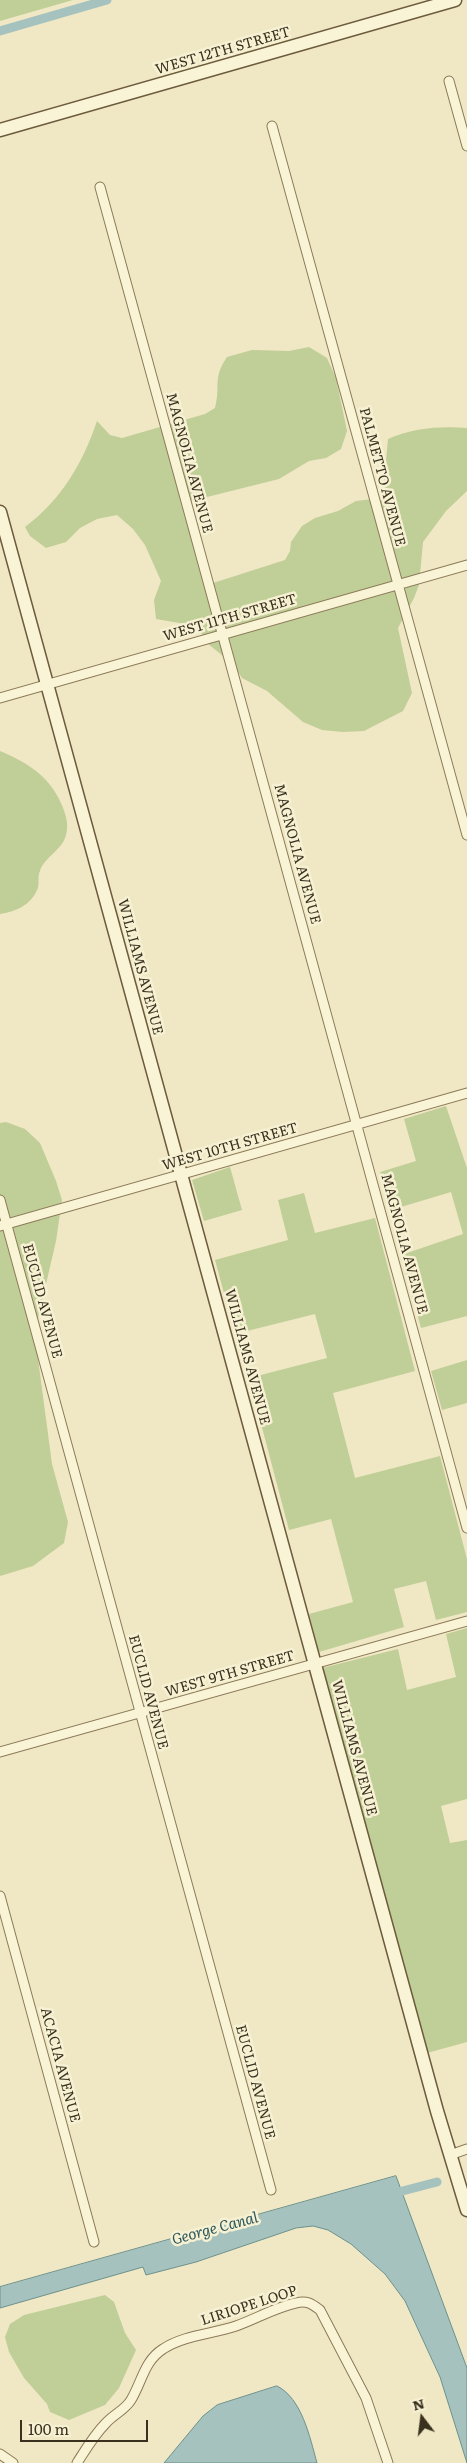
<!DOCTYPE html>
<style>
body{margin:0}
#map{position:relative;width:467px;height:2463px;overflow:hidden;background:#f0e8c4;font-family:Literata,serif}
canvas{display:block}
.north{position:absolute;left:397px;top:2393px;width:50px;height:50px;-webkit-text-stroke:4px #f7f1d4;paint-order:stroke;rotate:345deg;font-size:14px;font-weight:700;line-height:20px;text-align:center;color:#3a301e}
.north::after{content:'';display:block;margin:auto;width:18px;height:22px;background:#3a301e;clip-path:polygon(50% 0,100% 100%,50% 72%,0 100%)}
.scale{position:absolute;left:20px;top:2420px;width:128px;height:22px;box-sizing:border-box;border:2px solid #3a301e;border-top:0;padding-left:6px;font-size:15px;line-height:18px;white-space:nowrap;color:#3a301e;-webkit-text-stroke:4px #f7f1d4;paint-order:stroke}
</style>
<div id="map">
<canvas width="467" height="2463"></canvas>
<div class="north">N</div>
<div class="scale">100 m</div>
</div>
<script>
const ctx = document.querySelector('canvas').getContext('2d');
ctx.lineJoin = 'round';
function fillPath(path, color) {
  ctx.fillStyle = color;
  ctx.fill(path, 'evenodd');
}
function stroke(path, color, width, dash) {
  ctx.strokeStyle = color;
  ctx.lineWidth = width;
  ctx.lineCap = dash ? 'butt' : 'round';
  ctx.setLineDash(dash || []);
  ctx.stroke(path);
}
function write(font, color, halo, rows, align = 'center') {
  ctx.font = font + ' Literata,serif';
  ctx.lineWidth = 5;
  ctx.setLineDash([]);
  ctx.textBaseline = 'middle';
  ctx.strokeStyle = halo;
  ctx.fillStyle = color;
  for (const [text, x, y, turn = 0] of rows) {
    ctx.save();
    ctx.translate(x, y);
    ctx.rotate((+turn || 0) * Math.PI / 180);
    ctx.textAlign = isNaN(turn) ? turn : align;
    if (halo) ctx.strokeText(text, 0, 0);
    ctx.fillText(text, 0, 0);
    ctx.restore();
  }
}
fillPath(new Path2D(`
 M0 0H73L0 21Z
 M309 347 327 358 336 378 347 431 341 449 326 458 309 461 279 479 187 502 210 584 285 560 290 551 291 542 302 526 315 518 338 511 356 501 373 499 374 502 389 499 384 483 388 439C413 428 440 426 467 428V491L446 511 423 542 419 585 414 598 398 628 412 693 403 711 364 731 343 732 322 730 303 722 267 691 242 678 234 665 207 643 197 626 156 619 154 600 161 581 145 545 133 529 117 515 97 519 80 528 66 542 46 548 30 536 25 527C61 500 83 463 97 421L110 435 122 438 205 414 215 408C221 385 212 379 227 357L252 350 289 351Z
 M0 751C29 763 52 778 63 808 67 818 69 828 65 838 61 850 44 858 40 871 37 877 40 885 37 890 31 905 15 912 0 914Z
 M446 1106 467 1168V1316L421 1328 401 1255 463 1234 451 1192 391 1210 380 1172 416 1161 404 1119Z
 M6 1122 25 1129 40 1143 56 1181 62 1200 56 1241 37 1323 36 1344 52 1464 68 1522 64 1543 33 1566 0 1576V1123Z
 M230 1167 242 1210 204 1221 192 1180Z
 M304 1193 315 1233 375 1218 415 1371 333 1393 355 1478 440 1456 467 1559V1612L436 1620 426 1581 394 1589 404 1627 319 1652 309 1614 353 1602 331 1519 289 1530 249 1378 327 1358 315 1314 235 1334 215 1260 288 1240 278 1200Z
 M467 1360V1403L442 1410 431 1371Z
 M467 1628V1799L441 1806 450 1843 467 1840V2042L427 2053 322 1668 398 1649 407 1690 456 1677 446 1634Z
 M105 2295 114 2302 125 2333 136 2350 119 2388 105 2405 69 2420 50 2412 47 2404 24 2378 9 2352 5 2337 10 2324 24 2315Z`), '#c0ce97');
const water = new Path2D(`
 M396 2176 467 2368V2463L440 2377 405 2301 385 2274 351 2244 328 2230 313 2226 296 2228 196 2262 146 2275 143 2267 0 2308V2287Z
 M277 2386C302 2398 310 2438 317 2463H164L203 2416 217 2405Z`);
fillPath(water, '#a6c2be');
stroke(water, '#6c918d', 1);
stroke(new Path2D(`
 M0 31 107 0
 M391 2194 437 2182`), '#a6c2be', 9);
const street = new Path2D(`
 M449 81 467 146
 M272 126 467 835
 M100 187 467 1528
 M0 698 467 565
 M0 1200 271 2190
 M0 1226 467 1093
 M0 1752 467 1621
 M0 1896 94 2242
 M450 2155 467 2149
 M0 2454 13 2463
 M77 2463C86 2449 94 2435 106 2423 114 2414 125 2410 131 2400 142 2382 144 2361 163 2349 184 2335 213 2334 236 2326 256 2319 276 2307 296 2303 307 2300 312 2304 320 2310L366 2398 388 2463`);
const secondary = new Path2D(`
 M0 130 455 0
 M0 512 437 2111 467 2210`);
stroke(street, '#8b7a59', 11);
stroke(secondary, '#6d5b3d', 15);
stroke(street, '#faf4d7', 9);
stroke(secondary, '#faf4d7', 12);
write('14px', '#3a301e', '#f7f1d4', [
 ["WEST 12TH STREET",223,51,-16],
 ["MAGNOLIA AVENUE",189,463,75],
 ["PALMETTO AVENUE",382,477,75],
 ["WEST 11TH STREET",230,618,-16],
 ["MAGNOLIA AVENUE",297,854,75],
 ["WILLIAMS AVENUE",140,967,75],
 ["WEST 10TH STREET",230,1147,-16],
 ["MAGNOLIA AVENUE",404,1244,75],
 ["EUCLID AVENUE",42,1301,75],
 ["WILLIAMS AVENUE",247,1357,75],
 ["WEST 9TH STREET",230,1674,-16],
 ["EUCLID AVENUE",148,1692,75],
 ["WILLIAMS AVENUE",354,1748,75],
 ["ACACIA AVENUE",60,2065,75],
 ["EUCLID AVENUE",255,2082,75],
 ["LIRIOPE LOOP",249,2306,-18]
]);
write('italic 15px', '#2d575b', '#f7f1d4', [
 ["George Canal",215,2229,-15]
]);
</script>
